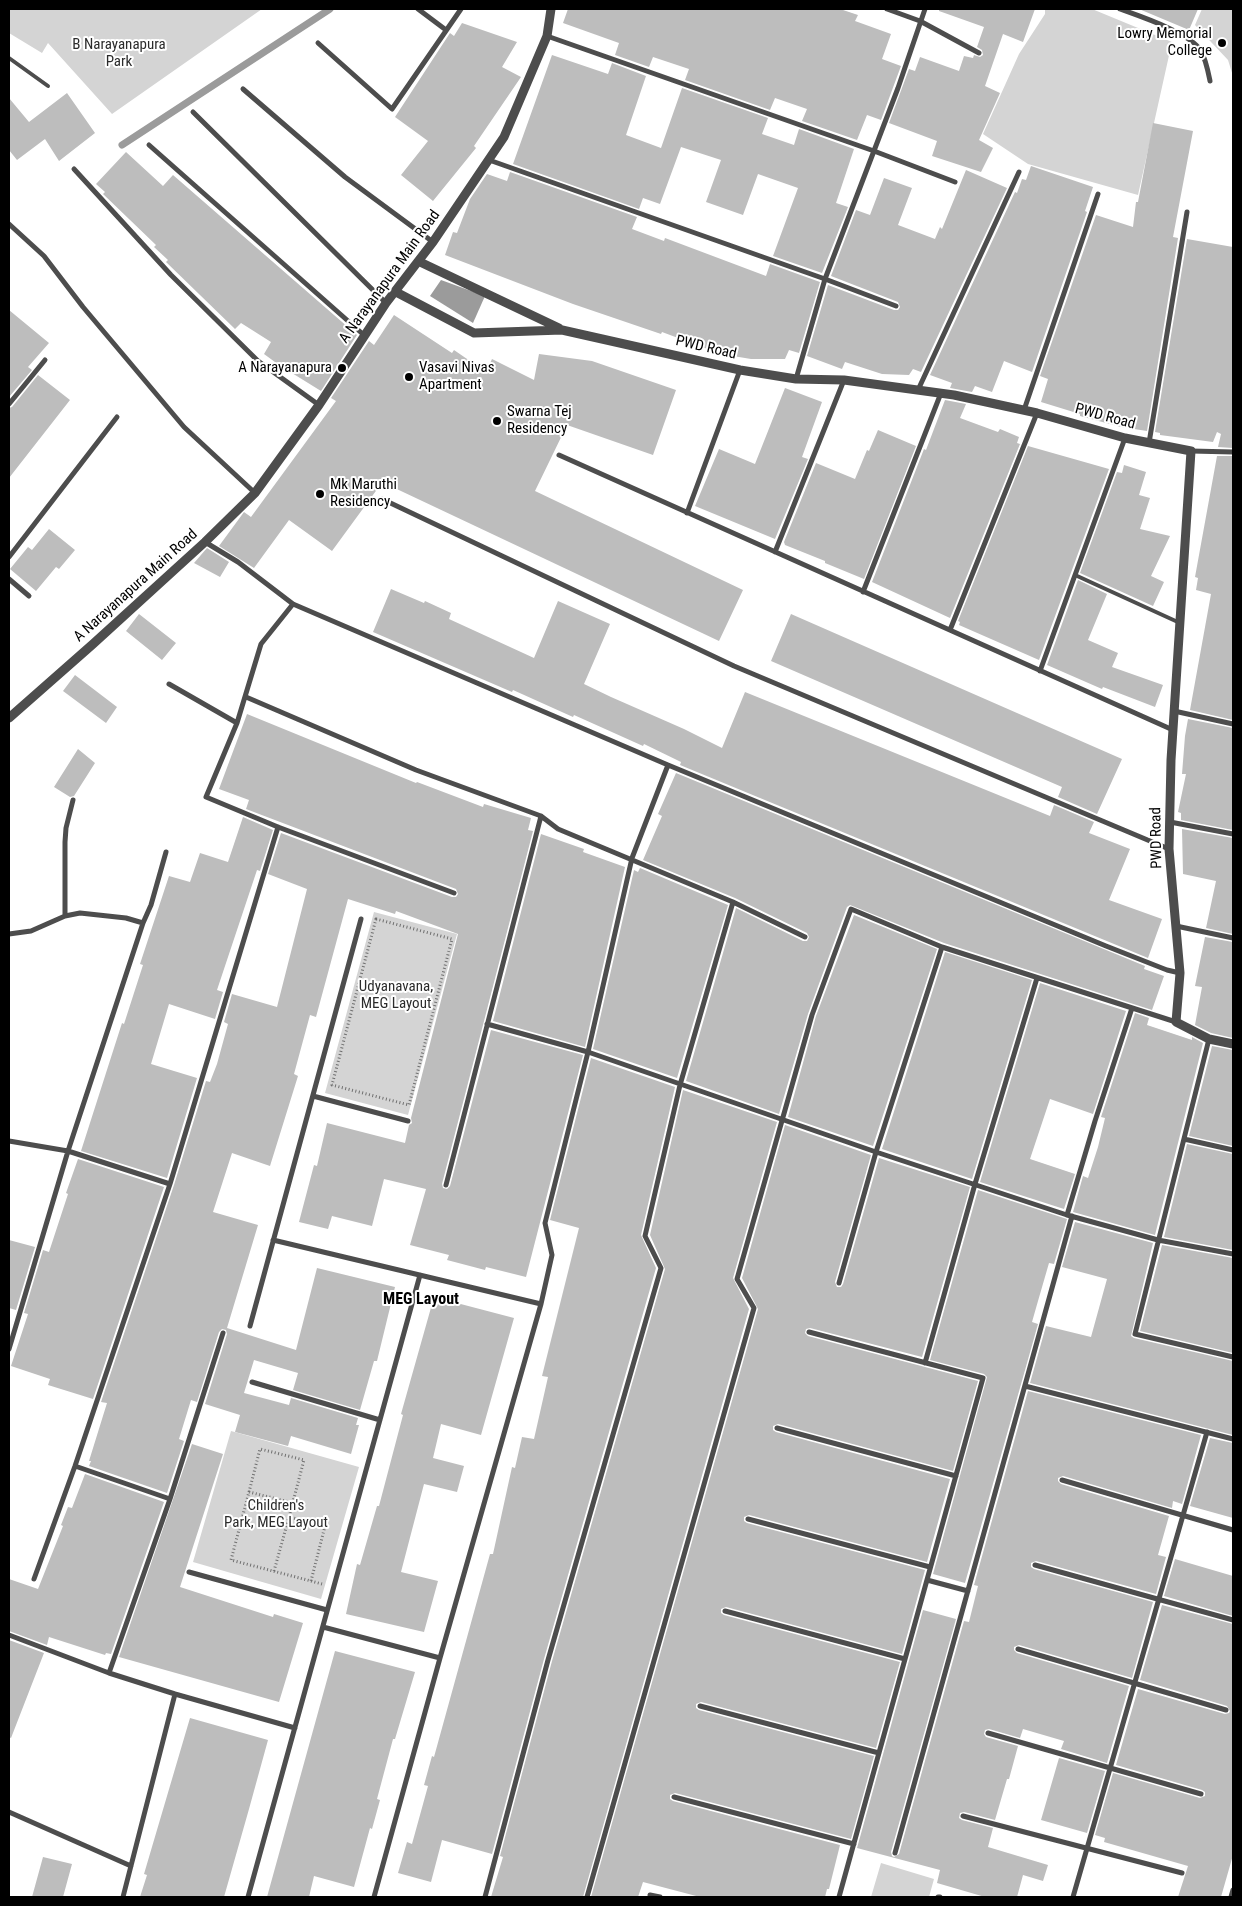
<!DOCTYPE html>
<style>
body{margin:0}
#map{position:relative;width:1242px;height:1906px;overflow:hidden;background:#fff;font-family:"Roboto Condensed",sans-serif}
canvas{display:block}
.frame{position:absolute;inset:0;border:10px solid #000;pointer-events:none}
</style>
<div id="map">
<canvas width="1242" height="1906"></canvas>
<div class="frame"></div>
</div>
<script>
const ctx = document.querySelector('canvas').getContext('2d');
ctx.lineJoin = 'round';
function fillPath(path, color) {
  ctx.fillStyle = color;
  ctx.fill(path, 'evenodd');
}
function stroke(path, color, width, dash) {
  ctx.strokeStyle = color;
  ctx.lineWidth = width;
  ctx.lineCap = dash ? 'butt' : 'round';
  ctx.setLineDash(dash || []);
  ctx.stroke(path);
}
function write(font, color, halo, rows, align = 'center') {
  ctx.font = font + ' "Roboto Condensed",sans-serif';
  ctx.lineWidth = 4;
  ctx.setLineDash([]);
  ctx.textBaseline = 'middle';
  ctx.strokeStyle = halo;
  ctx.fillStyle = color;
  for (const [text, x, y, turn = 0] of rows) {
    ctx.save();
    ctx.translate(x, y);
    ctx.rotate((+turn || 0) * Math.PI / 180);
    ctx.textAlign = isNaN(turn) ? turn : align;
    if (halo) ctx.strokeText(text, 0, 0);
    ctx.fillText(text, 0, 0);
    ctx.restore();
  }
}
fillPath(new Path2D(`
 M9 9H262L112 114 48 43 42 53 9 33Z
 M1045 9H1092L1172 42 1138 195 1028 164 983 134 1019 54 1045 14Z
 M1202 9H1233V76L1228 60 1195 25Z
 M374 912 457 934 408 1115 325 1093Z
 M231 1431 359 1467 321 1599 193 1562Z
 M881 1863 934 1879 929 1897H871Z`), '#d4d4d4');
fillPath(new Path2D(`
 M441 280 485 296 473 323 430 296Z`), '#9b9b9b');
stroke(new Path2D(`
 M122 145 330 9`), '#9b9b9b', 7);
fillPath(new Path2D(`
 M568 9H840L858 15 855 21 891 34 882 59 901 66 881 120 867 115 857 140 802 121 807 109 775 98 770 110 685 80 689 69 653 57 649 67 615 55 619 43 563 23Z
 M939 9H1035L1023 42 1003 34 985 86 1000 93 979 140 993 148 981 172 932 156 937 141 889 123 909 69 915 71 920 57 959 71 964 56 973 58 974 55 980 57 983 55 982 50 977 47 984 27 939 11Z
 M1139 9H1198L1189 30Z
 M462 23 517 42 502 67 521 77 474 146 476 148 433 201 401 175 428 141 395 117 450 33 454 36Z
 M552 55 608 74 612 63 646 76 626 135 661 148 682 88 768 118 762 134 794 145 799 129 854 149 836 203 848 207 822 273 773 256 798 188 758 174 743 215 706 202 721 160 681 147 660 204 643 198 639 209 513 164Z
 M67 93 95 133 59 161 45 139 17 160 9 150V98L29 122Z
 M1153 123 1193 131 1173 237 1178 238 1147 431 1121 427 1080 416V414L1041 402 1048 379 1040 376 1096 215 1133 227 1136 202H1138Z
 M126 152 163 186 173 175 357 335 321 391 279 365 264 354 271 342 241 323 235 329 166 262 168 260 154 247 156 245 103 194 105 192 96 184Z
 M1031 166 1093 187 1085 211 1087 212 1032 372 1004 361 992 392 975 386 972 392 950 388 952 383 930 375 1015 192 1017 193 1022 179 1026 180Z
 M966 170 1007 188 921 372 913 369 909 375 882 374 845 362 842 369 807 356 828 285 894 310H898L900 307 898 302 831 276 856 210 870 215 884 178 912 188 898 225 935 239 940 227 942 229Z
 M510 172 637 217 632 229 664 241 665 238 766 276 770 264 820 282 799 353 789 350 785 359H751L721 354 662 332 661 334 573 304 445 255 453 232 457 233 470 199 487 174 507 181Z
 M1187 239 1233 247V448L1218 447 1221 434 1217 432 1213 442 1160 435V433L1155 432Z
 M9 310 49 343 28 367 32 370 9 397Z
 M394 315 452 353 454 350 486 372 492 359 534 380 539 354 592 361 676 390 653 455 567 425 535 491 743 590 719 641 384 483 383 485 381 484 332 551 289 520 254 568 219 546 244 512 251 517 336 401 331 398 369 341 374 345Z
 M38 375 70 400 9 478V408L12 407Z
 M785 388 822 402 802 457 808 459 775 539 695 506 719 449 755 464Z
 M945 400 966 404 960 418 998 432 1000 429 1019 437 1017 443 1020 444 950 618 872 582 924 449 926 450Z
 M878 430 916 446 864 579 825 563V561L785 545 784 542 816 463 855 479 867 450 869 451Z
 M1028 446 1109 469 1039 660 959 625 960 622 958 621Z
 M1217 456H1233V720L1190 710 1211 594 1196 590 1198 578 1195 577Z
 M1124 465 1146 472 1139 495 1150 498 1140 529 1170 536 1151 576 1164 582 1153 606 1080 573 1117 472 1122 473Z
 M49 529 75 550 59 569 56 567 36 591 10 569 28 547 32 550Z
 M207 548 229 562 220 577 194 563Z
 M1078 580 1107 594 1088 640 1118 653 1112 667 1163 685 1155 707 1103 687 1102 689 1047 665Z
 M391 589 424 603 425 601 451 613 449 619 534 658 558 601 610 624 584 684 611 697 684 729 722 748 745 692 1050 816 1054 805 1094 822 1089 833 1130 849 1109 900 1162 919 1148 958 680 765 681 762 644 744 643 746 574 715 573 717 513 690 512 692 373 632Z
 M139 614 176 643 162 660 126 631Z
 M791 614 1122 759 1097 814 1058 797 1062 787 771 661Z
 M75 675 117 707 106 723 63 691Z
 M247 714 416 783 417 782 483 807 484 804 531 818 528 830 533 831 442 1184 443 1188 447 1189 450 1186 491 1030 583 1055 526 1277 486 1267 485 1270 447 1260 449 1255 410 1245 426 1189 384 1179 372 1226 332 1216 328 1229 299 1222 314 1165 317 1166 327 1123 405 1143 409 1125 412 1123 411 1118 458 934 396 911 395 914 348 899 316 1017 310 1015 294 1074 298 1076 270 1166 232 1153 213 1212 258 1225 227 1328 296 1350 317 1268 395 1287 377 1361H374L360 1410 293 1390 298 1373 254 1360 244 1393 289 1405 291 1398 358 1418 356 1425H359L351 1454 291 1436 288 1446 235 1432 240 1415 205 1404 227 1334 226 1330 222 1329 219 1332 197 1402 191 1400 179 1439 184 1441 167 1493 89 1466 91 1461H89L107 1403 101 1402 174 1185 206 1081 210 1082 217 1064 228 1024 224 1022 232 994 277 1007 307 889 268 874 281 833 452 897H456L458 894 456 889 246 809 249 800 219 789Z
 M1188 719 1233 728V830L1181 820V813L1178 812 1186 774H1182L1185 736Z
 M78 749 95 763 74 796 70 797 54 787Z
 M676 773 1145 966 1144 969 1164 976 1152 1010 944 943 850 905 847 907 808 1014 779 1114 686 1081 736 908 803 941H807L809 937 807 933 735 898 643 860 662 816 658 814Z
 M243 817 273 830 260 871 257 870 217 990 223 992 215 1019 169 1004 151 1064 197 1078 167 1178 81 1151 122 1023 124 1024 143 965 140 964 169 876 190 882 200 853 228 862Z
 M1182 829 1233 838V934L1206 928 1216 881 1183 874Z
 M541 834 584 849 583 852 625 867 585 1047 493 1021Z
 M640 868 728 905 677 1078 593 1049 634 870 638 872Z
 M854 915 937 949 873 1146 788 1117 816 1016Z
 M1205 937 1233 942V1038L1211 1033 1195 1025 1202 987 1195 986Z
 M945 952 1032 980 972 1179 882 1149Z
 M1040 983 1126 1011 1093 1114 1050 1099 1030 1159 1075 1174 1064 1209 980 1182Z
 M1135 1013 1149 1018 1147 1025 1192 1040V1037L1203 1043 1155 1235 1073 1212 1083 1176 1088 1178 1098 1147 1105 1118 1101 1117Z
 M1212 1046 1233 1050V1146L1189 1136Z
 M591 1058 675 1087 641 1235 656 1268 544 1659 492 1854 442 1840 431 1882 398 1873 407 1842 412 1844 428 1786 424 1785 432 1756 434 1757 490 1554H493L512 1467 515 1468 522 1437 534 1439 548 1377 542 1376 579 1228 550 1220Z
 M683 1090 777 1122 733 1278 749 1309 583 1897H491L503 1857 500 1856 552 1661 665 1269 650 1235Z
 M785 1125 871 1155 835 1282 837 1287H841L843 1284 879 1158 970 1187 922 1357 810 1328 806 1329 805 1333 808 1336 978 1381 953 1471 778 1424 773 1426V1430L776 1432 950 1479 927 1562 749 1515 744 1517V1521L747 1523 925 1570 902 1654 726 1607 721 1609V1613L724 1615 900 1662 876 1748 701 1702 696 1704V1708L699 1710 874 1756 851 1839 675 1793 670 1795V1799L673 1801 840 1845 829 1889H827L825 1897H700L643 1882 638 1897H591L758 1309 742 1278Z
 M1187 1144 1233 1154V1250L1164 1237Z
 M78 1159 164 1187 93 1399 48 1385 50 1379 11 1366 28 1314 24 1313 43 1250 49 1252 68 1194 66 1193Z
 M978 1190 1067 1219 1054 1264 1049 1263 1038 1301 1032 1322 1038 1324 965 1583 933 1574 987 1377 984 1374 930 1360Z
 M1075 1222 1153 1243 1131 1336 1134 1338 1233 1361V1435L1030 1383 1046 1326 1091 1337 1107 1279 1062 1267Z
 M9 1240 35 1247 16 1310 9 1308Z
 M1162 1245 1233 1258V1353L1140 1331Z
 M434 1297 514 1318 481 1435 441 1424 433 1458 464 1466 457 1492 424 1484 401 1572 438 1581 424 1632 346 1614 357 1564 360 1565 377 1506H379L403 1415 401 1414Z
 M1028 1391 1201 1435 1182 1504 1173 1501 1172 1508 1063 1476 1058 1478V1481L1061 1484 1169 1516 1158 1555 1166 1557 1156 1594 1036 1561 1031 1563V1567L1034 1569 1153 1602 1132 1678 1019 1645 1014 1647V1650L1017 1653 1129 1686 1107 1763 1061 1749 1064 1741 1023 1729 1020 1738 989 1729 985 1730 984 1734 986 1737 1018 1746 1009 1779H1007L995 1820 964 1812 960 1813 959 1818 962 1820 993 1828 988 1847 1048 1865 1043 1881 1023 1875 1017 1897H985L937 1883 940 1870 857 1848 923 1610 956 1619 891 1852 892 1856 894 1857 899 1854 964 1621 969 1622 978 1586 974 1585Z
 M1210 1438 1233 1443V1518L1190 1506Z
 M192 1444 223 1454 180 1587 273 1617 274 1614 303 1623 279 1702 119 1657Z
 M85 1474 164 1502 111 1654 106 1653 105 1655 49 1637 47 1645 9 1631V1579L38 1589 63 1526 61 1525 68 1507 72 1508Z
 M1175 1559 1233 1576V1616L1164 1596Z
 M1162 1605 1233 1624V1855L1221 1897H1178L1188 1866 1104 1842 1105 1838 1095 1835 1113 1773 1200 1798 1205 1796V1792L1202 1790 1116 1765 1138 1689 1225 1714 1229 1713 1230 1711 1227 1706 1140 1680Z
 M9 1640 44 1653 11 1738 9 1737Z
 M335 1651 415 1672 395 1739H393L377 1799 380 1800 372 1829 370 1828 354 1887 314 1876 309 1897H267Z
 M190 1718 268 1740 249 1809 224 1897H140L147 1875 144 1874Z
 M1059 1758 1105 1771 1087 1833 1041 1820Z
 M43 1857 72 1864 63 1897H32Z`), '#bdbdbd');
stroke(new Path2D(`
 M376 919 452 939 409 1105 332 1085Z
 M249 1492 260 1449 304 1460 289 1517 325 1526 311 1581 231 1560 249 1492 293 1503
 M274 1571 289 1517
 M311 1581 322 1584`), '#6f6f6f', 3, [1, 2.5]);
stroke(new Path2D(`
 M9 58 48 86
 M1075 575 1180 623`), '#4d4d4d', 4);
stroke(new Path2D(`
 M418 9 446 30
 M887 9 920 21 979 53
 M1120 9C1139 16 1191 33 1201 51 1206 60 1208 71 1210 81
 M547 36 874 151 955 182
 M318 43 392 109 461 9
 M243 89 345 177 433 242
 M193 112 386 303
 M149 145 365 336
 M489 160 825 279 896 306
 M74 169 171 275 258 361 319 405
 M9 224 44 256 83 307 184 427 255 493
 M796 379 825 279 898 88 925 9
 M918 390 1019 172
 M9 404 45 360
 M1024 410 1098 194
 M1149 443 1187 212
 M1191 451 1233 452
 M559 455 1173 730
 M382 499 734 666 1169 849
 M687 513 740 370
 M205 542 238 562 293 604 668 765 1106 946 1167 970 1180 973
 M775 552 844 380
 M9 557 117 417
 M9 579 29 596
 M863 592 941 393
 M293 604 261 644 237 723 206 797 278 827 454 893
 M950 630 1037 413
 M1040 671 1125 438
 M169 684 237 723
 M246 697 416 770 541 816 558 829 733 902 805 937
 M1174 711 1233 724
 M1170 822 1233 834
 M65 916V842L66 828 73 800
 M143 923 151 905 166 852
 M1176 926 1233 938
 M9 934 31 931 65 916 80 913 126 918 143 923 68 1151 9 1349
 M487 1024 588 1052 876 1152 1067 1215 1158 1240 1233 1254
 M1209 1039 1135 1334 1233 1357
 M313 1096 408 1121
 M1184 1139 1233 1150
 M9 1141 68 1151 170 1184
 M446 1185 541 816
 M1067 1215 1095 1121 1132 1008
 M273 1240 541 1304
 M839 1283 876 1152 942 947
 M250 1326 361 919
 M809 1332 983 1378 839 1897
 M925 1363 975 1184 1037 978
 M252 1382 380 1420
 M1025 1386 1233 1439
 M777 1428 956 1476
 M75 1466 170 1499
 M1062 1480 1233 1530
 M748 1519 930 1567
 M1035 1565 1233 1620
 M189 1572 327 1610
 M34 1579 75 1466 170 1184 278 827
 M927 1580 968 1591
 M725 1611 905 1659
 M323 1627 440 1658
 M9 1635 109 1673 175 1694 295 1728
 M1018 1649 1226 1710
 M109 1673 170 1499 223 1333
 M700 1706 879 1753
 M988 1733 1201 1794
 M674 1797 854 1844
 M9 1812 131 1866
 M963 1816 1182 1873
 M895 1853 1072 1216
 M650 1895 660 1897
 M123 1897 175 1694
 M248 1897 420 1275
 M374 1897 440 1658 541 1304 552 1255 545 1223 588 1052 632 858 668 765
 M485 1897 548 1660 661 1268 645 1236 680 1085 733 902
 M587 1897 754 1308 737 1279 812 1015 851 909 942 947 1176 1022
 M938 1897H940
 M1073 1897 1207 1432
 M1231 1897 1233 1890`), '#4d4d4d', 5);
stroke(new Path2D(`
 M420 262 559 328
 M396 292 474 333 562 330 740 370 796 379 844 380 954 395 1037 413 1125 438 1191 451 1171 760 1169 849 1180 973 1176 1022 1209 1039 1233 1044
 M9 718 93 644 205 542 255 493 319 405 386 303 433 242 504 137 547 36 551 9`), '#4d4d4d', 9);
for (const [x, y, r, color] of [
 [1222,43,5,"#000"],
 [342,368,5,"#000"],
 [409,377,5,"#000"],
 [497,421,5,"#000"],
 [320,494,5,"#000"]
]) {
  const dot = new Path2D();
  dot.arc(x, y, r, 0, 2 * Math.PI);
  ctx.fillStyle = color;
  ctx.fill(dot);
  stroke(dot, '#fff', 2);
}
write('15px', '#000', '#fff', [
 ["Lowry Memorial",1212,34,"right"],
 ["College",1212,51,"right"],
 ["A Narayanapura",332,368,"right"],
 ["Vasavi Nivas",419,368],
 ["Apartment",419,385],
 ["Swarna Tej",507,412],
 ["Residency",507,429],
 ["Mk Maruthi",330,485],
 ["Residency",330,502]
], 'left');
write('15px', '#2b2b2b', '#fff', [
 ["B Narayanapura",119,45],
 ["Park",119,62],
 ["Udyanavana,",396,987],
 ["MEG Layout",396,1004],
 ["Children's",276,1506],
 ["Park, MEG Layout",276,1523]
]);
write('15px', '#000', '#fff', [
 ["A Narayanapura Main Road",390,277,-54],
 ["PWD Road",706,348,13],
 ["PWD Road",1105,417,15],
 ["A Narayanapura Main Road",136,586,-42],
 ["PWD Road",1157,838,-91]
]);
write('bold 16px', '#000', '#fff', [
 ["MEG Layout",421,1300]
]);
</script>
